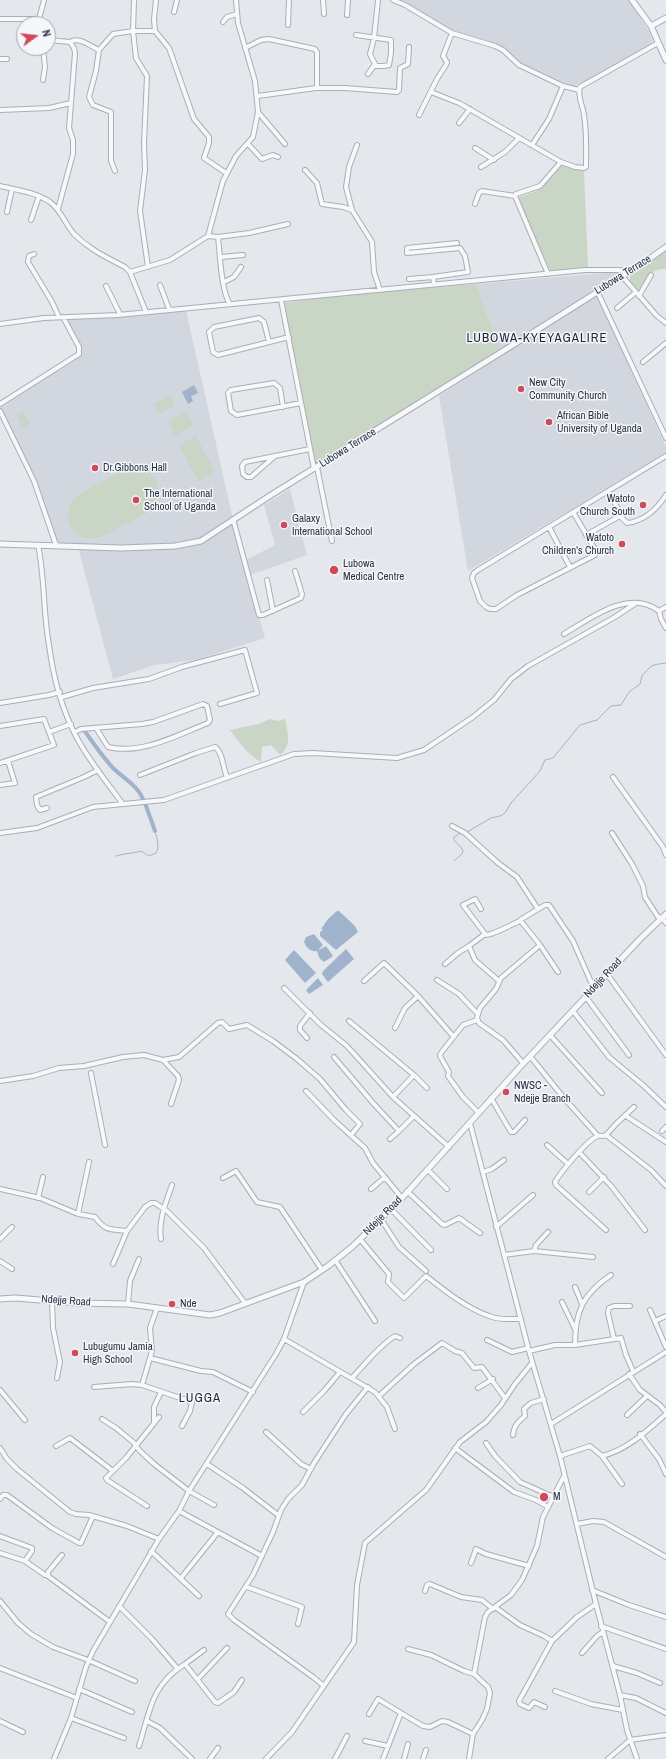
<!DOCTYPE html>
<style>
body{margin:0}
#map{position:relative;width:666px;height:1759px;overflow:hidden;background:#e4e7ec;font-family:"Archivo Narrow",sans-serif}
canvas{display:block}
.north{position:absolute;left:16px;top:16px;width:40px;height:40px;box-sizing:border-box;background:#f4f6f9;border:1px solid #a4a8b1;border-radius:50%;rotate:75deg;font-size:11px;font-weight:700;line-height:16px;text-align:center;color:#2b3445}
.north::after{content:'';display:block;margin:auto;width:14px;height:18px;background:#d1495b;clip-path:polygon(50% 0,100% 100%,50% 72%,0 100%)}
</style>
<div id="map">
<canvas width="666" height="1759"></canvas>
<div class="north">N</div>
</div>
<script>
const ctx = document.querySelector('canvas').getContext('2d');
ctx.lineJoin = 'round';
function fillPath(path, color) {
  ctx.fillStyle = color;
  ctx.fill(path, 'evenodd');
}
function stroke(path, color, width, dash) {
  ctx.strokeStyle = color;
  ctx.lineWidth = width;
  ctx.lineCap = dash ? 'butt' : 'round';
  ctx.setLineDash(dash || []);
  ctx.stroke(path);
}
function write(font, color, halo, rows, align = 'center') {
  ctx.font = font + ' "Archivo Narrow",sans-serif';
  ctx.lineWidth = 3;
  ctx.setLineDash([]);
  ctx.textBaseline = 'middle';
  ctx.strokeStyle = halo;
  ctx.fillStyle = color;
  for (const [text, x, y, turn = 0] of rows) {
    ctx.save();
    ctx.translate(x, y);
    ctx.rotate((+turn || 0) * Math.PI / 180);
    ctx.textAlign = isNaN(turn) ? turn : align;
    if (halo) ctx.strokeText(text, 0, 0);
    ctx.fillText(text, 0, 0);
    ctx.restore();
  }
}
fillPath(new Path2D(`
 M401 0H629L650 33 653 44 586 81 574 86 569 85 518 62 503 49 483 39 452 30Z
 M616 272 620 273 500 350 476 284Z
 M596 294 666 447V453L468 571 439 396Z
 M186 311 233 519 265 638 196 660 154 665 113 679 78 547 65 546 57 541 39 488 0 408 82 352 65 317Z
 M290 489 307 555 250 575 246 560 275 545 264 505Z`), '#d2d6de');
fillPath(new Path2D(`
 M561 165 584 171 588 268 551 272 517 198 536 191 554 175Z
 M666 251V269C648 269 647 279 640 293L638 292 630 282V276Z
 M476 284 500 350 314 466 284 303 351 294Z
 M170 395 175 405 159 414 154 404Z
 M23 411 30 424 23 428 16 415Z
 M186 411 194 425 175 436 168 421Z
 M196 436 215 472 198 481 179 445Z
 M136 467C159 473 165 491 151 510 143 516 133 520 124 525 106 535 84 550 70 525 65 514 69 504 76 496L126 468Z
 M271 719 277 721 285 719C288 733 292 745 280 755L271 745 262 747 261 762C247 754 239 742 230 730L258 724Z`), '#c9d6c5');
fillPath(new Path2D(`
 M194 385 198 393 191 396 193 401 188 404 182 392Z
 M337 911H339L355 926 358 932 336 950 320 936V932L323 930 321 929 328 919Z
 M314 934 323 945 319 949V950L326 946 333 956 324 962C318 958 319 956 317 951 310 952 306 947 304 942L306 937Z
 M346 949 354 959 328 982 322 974 323 971Z
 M294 950 316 973 305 983 285 960Z
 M318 978 323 985 309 994 306 990Z`), '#9fb4cc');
stroke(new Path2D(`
 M467 832 491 818 500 816 505 813 511 803 540 771 545 760 553 758 580 725 597 720 611 706 621 705 629 692 640 684 642 676C645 673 646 671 649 668 653 664 660 664 666 663
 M116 856C125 853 132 854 141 851L149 856 156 853C160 846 157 839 155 831
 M454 861 462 854 463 850 454 840V837L462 832`), '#9fb4cc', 1);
stroke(new Path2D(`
 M84 730C93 743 102 756 113 768 123 778 137 785 143 799
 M145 803 155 831`), '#9fb4cc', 4);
const minor = new Path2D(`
 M134 0 133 31 136 58 147 76 144 143 145 170 140 211 148 267
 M156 0 154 19 155 31 169 48 194 119 209 137V143L204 158 226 173
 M323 0 324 14
 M393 0 405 5 452 33 495 46 503 50 519 65 563 86 579 90
 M174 12 177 0
 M347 15 348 0
 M0 19H39
 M223 22 227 17 237 14
 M41 24 39 19 44 0
 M288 25 289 0
 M356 35 391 40V53L389 65 384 66H374
 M48 40 70 42 74 48 75 53 69 128 73 140V154L58 209
 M70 42C78 36 90 46 99 50
 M43 48 45 67 43 80
 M245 48 261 40 269 39 315 49 317 52V88
 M0 59H7
 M368 74 375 64 370 54 374 38 378 0
 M431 92 459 103 561 162 575 167 584 168 586 167C586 149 587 133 584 115 583 106 577 96 580 87L658 43
 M258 96 316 88H345L397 92 399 90 400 68 408 64 409 47
 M0 110 49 108 71 103
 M258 112 285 144
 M419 115 437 79 446 65 447 62 443 56 452 33
 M459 123 470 109
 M248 144 262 159 273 155 278 157
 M357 145 349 167 346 187 352 210 372 242 374 272 380 290
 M532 145 549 119 563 86
 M475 148 494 160
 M481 167 505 152 519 138
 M305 170 317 183 322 204 343 207 352 210
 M115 171 111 161V112L93 105 89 97 96 71 99 50 113 34 133 31H155
 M0 186C17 190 35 192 50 202 61 210 65 224 74 234 90 250 106 257 125 267L130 272 170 260 208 236 223 181 236 156 253 137 258 112 255 81 238 23 236 0
 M475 204 479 193 482 191 515 196
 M7 212 12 189
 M31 220 39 196
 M208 236 218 237C220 253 221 292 230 304
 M218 237 249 233 288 224
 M34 254 29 256 28 262 52 302 59 317
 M221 257 243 255
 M130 272 146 312
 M548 274 515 196 516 194 540 186 561 162
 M622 276 657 316 666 323
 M433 277 468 272 465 256 460 248 407 253V248L457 243
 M409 279 433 277 434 284
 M224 282 234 277 241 267
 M160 285 169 309
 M106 286 120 314
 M597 291 666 438
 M639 296 651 275
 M281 300 314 469
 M617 308 636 292
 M0 324 44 318 118 315 585 270H618L629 272
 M269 342 264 322 259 318 214 327 209 332 213 352 218 355 289 337
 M643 362 666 343
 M0 404 79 354V347L63 317
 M283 407 280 388 274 383 231 390 228 393 231 411 237 415 301 403
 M0 411 34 481 56 545
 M275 456 251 477H247L243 474 242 466 245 462 310 449
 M317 467 332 541
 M608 491 622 516
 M573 512 596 551 595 555 517 595 496 609H490L486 607 480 601 472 578 474 573 478 570C540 532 603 494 666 456
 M233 519 259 615H263L301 598 302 594 295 571
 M549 527 570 567
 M586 535 620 516 627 523C645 521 657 509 666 495
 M38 545C45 578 43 612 49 645 53 676 62 710 77 738 89 761 107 782 122 803
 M267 580 273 611
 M666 607 659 611 661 619 666 628
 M564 634C591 618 629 588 659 611
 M62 697 93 688 149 679 182 667 245 650 257 693 220 704
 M0 703 49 695 60 692
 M0 726 44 719 54 745 0 763
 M49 732 71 724
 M75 732 81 729 142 724 153 722 203 704 207 706 210 720 208 723C177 735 142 755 108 747L96 728
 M140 775 196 753 215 747C223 752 223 769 227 777
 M613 777 663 847 666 855
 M0 785 15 783 8 761
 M47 808 40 810 37 805 36 797 84 777 98 770
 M452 826 465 833 498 863 517 877 538 909
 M0 833 37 828 93 807 164 800 294 754 313 753 397 758 424 750 473 717 494 700 511 679 528 666 615 617 636 603
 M612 833 632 864 643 886 645 897 658 917 662 918 666 923
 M481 909 475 899 463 905 485 934 469 946 475 960 499 981
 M485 935C495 935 509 925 520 921
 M540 945 558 972
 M445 964 458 953 469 946
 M607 974 666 1055
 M437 980 459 994 477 1013
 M364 981 384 963 418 996
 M284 988 321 1025 347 1046 393 1097 449 1147
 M586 997 629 1055
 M573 1011 609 1057 644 1086 666 1107
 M477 1020 463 1025 441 1053 440 1056 449 1072 448 1076 463 1097 478 1112
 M349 1021 414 1075 393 1097
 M395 1028 405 1008 418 996 453 1036
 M550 1035 602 1093
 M307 1038 300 1030V1026L310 1013
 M530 1056 563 1097 598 1136
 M334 1057 373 1103 399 1131 414 1116
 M163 1060 178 1076 179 1080 171 1104
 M523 1063 503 1040 479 1023 477 1018 480 1008 496 989 501 978 540 945 520 920 545 905H549L573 941 591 982 595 987
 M91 1073 105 1145
 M414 1075 427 1088
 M0 1081 33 1076 59 1068 84 1066 123 1057 144 1055 163 1060 179 1057 218 1023 222 1022 229 1029 247 1025 273 1041 297 1059 320 1079 346 1110 360 1124 351 1135
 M306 1091 335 1121 365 1148 373 1163 402 1198
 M491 1098 511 1132H514L525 1120
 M626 1116 666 1142
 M470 1123 529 1351 560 1456 596 1604 620 1695 627 1730 637 1759
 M662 1131 666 1127
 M606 1135 651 1170 666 1186
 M390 1139 399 1131
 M547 1145 568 1164
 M579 1152 612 1187 645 1230
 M428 1170 447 1189
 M483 1172 492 1169 504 1160
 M223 1178 236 1171 257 1202 280 1207 322 1270
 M0 1189 40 1198 78 1214 95 1217C105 1231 110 1229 127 1231
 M371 1189 385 1177
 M407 1191 442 1224 445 1225 459 1218 480 1233
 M589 1192 604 1177
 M38 1198 43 1177
 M391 1209 431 1250
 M78 1214 89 1162
 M381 1219 399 1247 426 1271
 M496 1227 533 1195
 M606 1230 556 1185 555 1182C561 1172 588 1139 598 1136 600 1135 603 1137 606 1135L616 1124 634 1107
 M0 1239 12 1227
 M161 1239C158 1221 166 1202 172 1185
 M360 1239 389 1274 388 1282 404 1298 426 1276C445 1291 469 1310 492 1317 501 1320 512 1319 521 1319
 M534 1251 536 1245 548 1232
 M504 1255 534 1251 593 1257
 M335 1260 375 1321
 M0 1261 12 1269
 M113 1264 127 1231 145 1207 151 1203H155L167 1211 204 1248 245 1303
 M575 1287 582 1304
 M52 1301 53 1328 60 1362 57 1378
 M562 1302 575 1329
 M128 1304 130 1281 139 1259
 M650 1310 666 1347
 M655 1321 666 1316
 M284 1339 375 1392 387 1407 395 1429
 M614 1339 608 1313 609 1308 614 1306H630
 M487 1340 512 1352 528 1348
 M575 1345C575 1311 583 1294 611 1275
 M529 1351 555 1345H575L621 1338 626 1355 633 1371
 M150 1358 201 1371 213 1372 253 1392
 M629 1374 640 1390 660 1405 666 1412
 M352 1378C365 1364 379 1346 395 1336L400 1338
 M142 1385 192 1402 190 1411 182 1426
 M94 1387 132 1384 142 1385 152 1351 150 1328 157 1308
 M478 1388 493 1379
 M0 1390 25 1420
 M379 1396 414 1364 442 1343 455 1351 462 1353 474 1368 482 1367 505 1398
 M303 1412 324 1391 340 1372
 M627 1415 647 1396
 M102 1419 116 1428 133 1442 140 1451 154 1464 189 1491 214 1505
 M154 1423V1407L161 1392
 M551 1424 666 1352
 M266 1432 301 1464 311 1469
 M640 1434 659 1459 666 1474
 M513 1435C514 1425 518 1422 525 1416L524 1409 531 1403 544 1399
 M486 1443 495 1456 520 1482 549 1495 555 1496
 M56 1446 70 1438 113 1471
 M0 1448 7 1459 17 1469 70 1512 76 1514 89 1515 127 1526 159 1539
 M455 1448 514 1492 536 1500 548 1507
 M560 1456 590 1446 602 1456C627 1450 647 1431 666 1414
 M602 1456 622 1484
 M207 1464 243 1488 278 1515
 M0 1499 3 1495H7L52 1528 79 1543H81L93 1516
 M147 1506 107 1480 106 1478 126 1458 159 1417
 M179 1511 262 1556
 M577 1524 593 1521 604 1522 666 1557
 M0 1536 32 1548V1551L25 1561
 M151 1551 199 1596
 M0 1553 25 1561 45 1575H47
 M62 1555 48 1572V1576L110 1622
 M471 1563 476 1549 486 1554 529 1566
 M181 1578 218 1532
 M247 1587 302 1607 298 1624
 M592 1590 629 1605 666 1617
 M425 1591 427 1585 430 1584 461 1597 482 1600 493 1609
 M0 1601 18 1623 31 1634 53 1647 88 1660 135 1681
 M119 1606 152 1639 177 1668
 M495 1607 520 1625 544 1636 552 1641
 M601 1626 666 1649
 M408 1649 431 1655 464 1671 474 1674
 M582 1653 597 1636 603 1632
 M185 1664 204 1650
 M613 1666 637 1673 660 1683
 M0 1668 77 1698
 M198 1679 227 1648
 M324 1686 313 1677 234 1620 228 1614 253 1575 273 1532 281 1510 288 1499 302 1485 314 1463 346 1414 368 1387
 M79 1689 132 1712
 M555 1691 591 1704 623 1710
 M620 1695 636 1698 666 1713
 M545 1707 534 1702 529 1708 520 1704 519 1701 552 1641 577 1617 596 1604
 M369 1714 378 1699 401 1713
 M71 1718 124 1738
 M0 1721 23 1732
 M147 1721 160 1728 192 1759
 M365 1741 388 1746
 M139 1746C150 1711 151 1685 185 1664L215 1702 218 1703 234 1692 242 1680
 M54 1759 71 1718 86 1667 93 1651 159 1539 179 1511 189 1491 276 1354 284 1339 304 1282
 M210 1759 218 1748
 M266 1759 292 1732 354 1642 357 1585 365 1543 426 1490 460 1442 486 1422 501 1405 515 1384 532 1363
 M335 1759 347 1736
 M383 1759 401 1713 423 1726 430 1727 442 1721 448 1722 473 1734
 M404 1759 408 1744
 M423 1759 426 1750
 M469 1759 473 1734 482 1720 487 1709 490 1693 488 1687 474 1674 485 1617 488 1612 511 1595 522 1580 537 1546 543 1517 564 1476
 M608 1759 630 1740 666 1735`);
const tertiary = new Path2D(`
 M632 0 651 26 666 60
 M651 26 666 18
 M0 544 121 548 175 546 201 541 271 495 529 335 645 262 666 247
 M0 1299 15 1298 77 1303 128 1304 210 1315 220 1313 304 1282 328 1266 352 1247 402 1198 520 1067 640 939 666 914`);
stroke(minor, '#a9aeb7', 6);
stroke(tertiary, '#a9aeb7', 7);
stroke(minor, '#f7f8fa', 4);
stroke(tertiary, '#f7f8fa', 5);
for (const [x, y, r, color] of [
 [521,389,4,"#d1495b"],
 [549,422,4,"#d1495b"],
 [95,468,4,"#d1495b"],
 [136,500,4,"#d1495b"],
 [643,505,4,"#d1495b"],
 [284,525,4,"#d1495b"],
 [622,544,4,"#d1495b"],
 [334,570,5,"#d1495b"],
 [506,1092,4,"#d1495b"],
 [172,1304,4,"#d1495b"],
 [75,1353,4,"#d1495b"],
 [544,1497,5,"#d1495b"]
]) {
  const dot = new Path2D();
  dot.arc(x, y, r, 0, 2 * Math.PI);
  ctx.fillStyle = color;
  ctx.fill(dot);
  stroke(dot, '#f4f6f9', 1.5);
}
write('11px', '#2b3445', '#f4f6f9', [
 ["Lubowa Terrace",623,275,-32],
 ["Lubowa Terrace",348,448,-32],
 ["Ndejje Road",603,978,-47],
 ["Ndejje Road",383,1216,-45],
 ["Ndejje Road",66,1301,4]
]);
write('11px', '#2b3445', '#f4f6f9', [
 ["New City",529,383],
 ["Community Church",529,396],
 ["African Bible",557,416],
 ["University of Uganda",557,429],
 ["Dr.Gibbons Hall",103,468],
 ["The International",144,494],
 ["School of Uganda",144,507],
 ["Watoto",635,499,"right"],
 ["Church South",635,512,"right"],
 ["Galaxy",292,519],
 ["International School",292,532],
 ["Watoto",614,538,"right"],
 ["Children's Church",614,551,"right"],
 ["Lubowa",343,564],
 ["Medical Centre",343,577],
 ["NWSC -",514,1086],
 ["Ndejje Branch",514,1099],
 ["Nde",180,1304],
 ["Lubugumu Jamia",83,1347],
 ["High School",83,1360],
 ["M",553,1497]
], 'left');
ctx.letterSpacing = '1px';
write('13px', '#1d2536', '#f4f6f9', [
 ["LUBOWA-KYEYAGALIRE",537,339],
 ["LUGGA",200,1399]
]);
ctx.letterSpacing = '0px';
</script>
